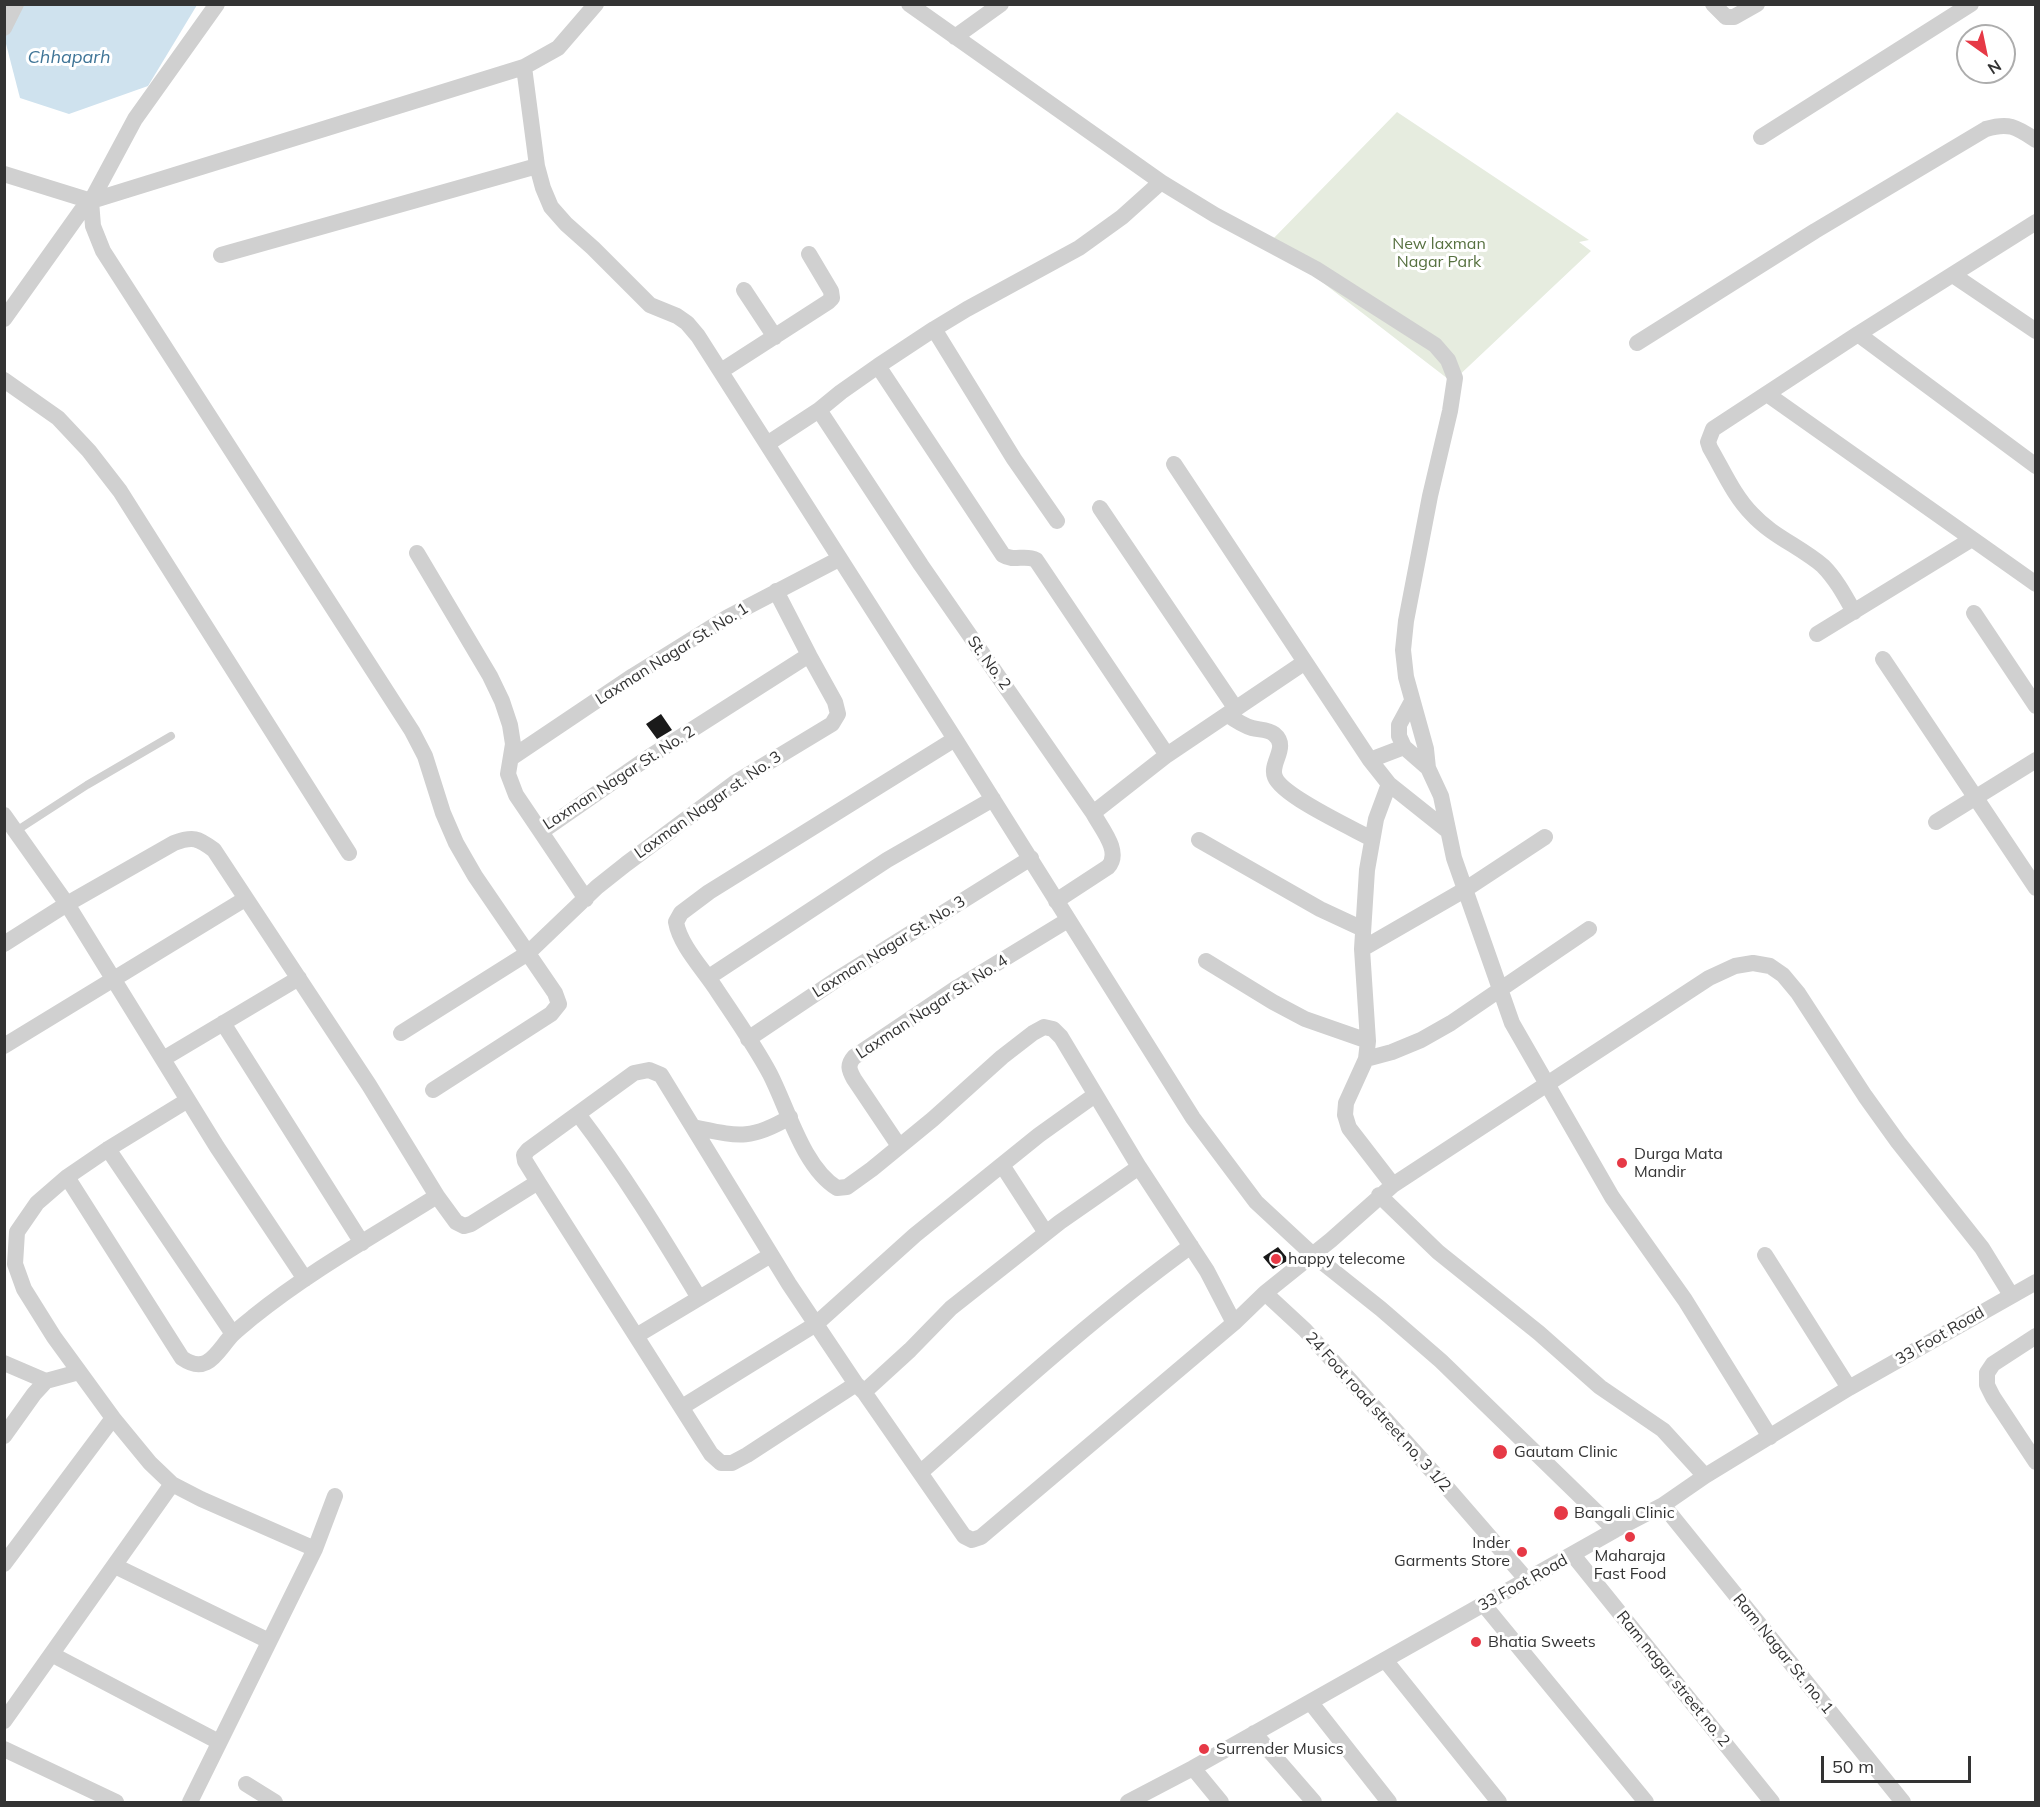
<!DOCTYPE html>
<style>
body{margin:0}
#map{position:relative;width:2040px;height:1807px;overflow:hidden;background:#fff;font-family:Mulish,sans-serif}
canvas{display:block}
.frame{position:absolute;inset:0;border:6px solid #333;pointer-events:none}
.north{position:absolute;left:1956px;top:24px;width:60px;height:60px;box-sizing:border-box;background:#fff;border:2px solid #adadad;border-radius:50%;rotate:147deg;font-size:16px;font-weight:700;line-height:24px;text-align:center;color:#333}
.north::after{content:'';display:block;margin:auto;width:21px;height:27px;background:#e63946;clip-path:polygon(50% 0,100% 100%,50% 72%,0 100%)}
.scale{position:absolute;left:1821px;top:1756px;width:150px;height:27px;box-sizing:border-box;border:3px solid #333;border-top:0;padding-left:8px;font-size:18px;line-height:21px;white-space:nowrap;color:#333;-webkit-text-stroke:4px #fff;paint-order:stroke}
</style>
<div id="map">
<canvas width="2040" height="1807"></canvas>
<div class="frame"></div>
<div class="north">N</div>
<div class="scale">50 m</div>
</div>
<script>
const ctx = document.querySelector('canvas').getContext('2d');
ctx.lineJoin = 'round';
function fillPath(path, color) {
  ctx.fillStyle = color;
  ctx.fill(path, 'evenodd');
}
function stroke(path, color, width, dash) {
  ctx.strokeStyle = color;
  ctx.lineWidth = width;
  ctx.lineCap = dash ? 'butt' : 'round';
  ctx.setLineDash(dash || []);
  ctx.stroke(path);
}
function write(font, color, halo, rows, align = 'center') {
  ctx.font = font + ' Mulish,sans-serif';
  ctx.lineWidth = 6;
  ctx.setLineDash([]);
  ctx.textBaseline = 'middle';
  ctx.strokeStyle = halo;
  ctx.fillStyle = color;
  for (const [text, x, y, turn = 0] of rows) {
    ctx.save();
    ctx.translate(x, y);
    ctx.rotate((+turn || 0) * Math.PI / 180);
    ctx.textAlign = isNaN(turn) ? turn : align;
    if (halo) ctx.strokeText(text, 0, 0);
    ctx.fillText(text, 0, 0);
    ctx.restore();
  }
}
fillPath(new Path2D(`
 M1397 112 1589 240 1579 242 1591 251 1452 382 1270 242Z`), '#e6ecdf');
fillPath(new Path2D(`
 M15 5H197L148 86 69 114 20 98 5 40 4 30Z`), '#cfe2ee');
fillPath(new Path2D(`
 M661 714 672 730 657 739 646 724Z
 M1278 1247 1289 1260 1273 1269 1263 1257Z`), '#1a1a1a');
stroke(new Path2D(`
 M16 831 87 785 171 736`), '#d0d0d0', 8);
stroke(new Path2D(`
 M1713 4 1726 17H1734L1757 4
 M4 28 16 4
 M955 37 1001 4
 M524 67 537 166 543 188 551 207 566 224 593 248 650 305 677 316 687 323 698 336 955 739 1193 1118 1256 1202 1312 1254 1381 1309 1441 1361 1615 1530
 M1761 137 1971 4
 M4 174 91 201 524 67 558 48 596 4
 M1161 182 1215 215 1316 269 1435 345 1448 360 1455 378 1450 411 1430 496 1406 621 1403 650 1406 677 1426 749 1428 768
 M91 201 93 226 103 251 412 731 425 756 443 813 456 843 475 876 555 993 559 1004 551 1014 433 1090
 M221 255 537 166
 M1953 275 2036 331
 M744 290 775 337
 M4 319 81 211 91 201 135 119 217 4
 M934 329 1014 459 1057 521
 M1858 334 2036 222
 M1637 343 1815 231 1986 129C2009 122 2016 127 2036 140
 M878 366 1003 555C1014 562 1025 554 1036 560L1167 755
 M721 371 828 302 832 298 831 291 809 254
 M4 380 58 418 89 451 120 491 349 853
 M1767 394 2036 584
 M819 410 921 565 1093 813C1101 828 1122 852 1108 867L1056 901
 M767 444 819 410 841 392 878 366 934 329 967 309 1079 248 1122 217 1161 182 909 4
 M1174 464 1370 760 1389 784 1448 831
 M1100 508 1236 709
 M417 553 490 676 502 701 510 725 513 744 508 774 516 795 541 832 646 759 809 655 776 591
 M1854 612C1845 596 1836 579 1823 566 1801 547 1772 536 1752 514 1734 496 1723 470 1710 448L1708 442 1713 429 1858 334 2036 466
 M1974 613 2036 706
 M1817 634 1972 539
 M1883 659 2036 888
 M1412 701 1399 725V736L1404 747 1428 768 1441 796 1454 858 1512 1023 1612 1197 1685 1300 1770 1437
 M1228 715C1235 720 1242 725 1252 728 1259 730 1268 729 1274 734 1290 747 1269 763 1275 777 1282 796 1352 828 1372 839
 M955 739 709 892 681 913 676 922C680 946 705 971 718 992 736 1019 755 1046 770 1074 788 1109 803 1167 837 1188L847 1187 872 1169 933 1119 1002 1057 1033 1033 1044 1027 1053 1029 1061 1037 1139 1167 1207 1271 1234 1323 1265 1293
 M511 758 633 676 728 617 839 559
 M1370 760 1404 747
 M1389 784 1376 819 1367 870 1362 949 1368 1041 1366 1059 1346 1103 1345 1115 1349 1128 1393 1185
 M1093 813 1167 755 1305 662
 M4 815 67 904 217 1147 305 1279
 M1936 822 2036 760
 M541 832 586 899
 M1199 840 1320 909 1363 929
 M4 944 67 904 174 843C193 836 198 838 214 850L369 1085 437 1196 456 1222 464 1226 471 1224 538 1182 525 1161 524 1155 528 1150 634 1073 649 1070 661 1075 789 1284 856 1384 864 1392 964 1536 972 1540 981 1537 1234 1323
 M1362 949 1466 889 1545 837
 M1206 961 1273 1002 1305 1019 1368 1041
 M709 977 887 860 993 799
 M223 1023 362 1243
 M401 1033 528 953 597 887 626 864 736 782 832 724 838 714 835 702 809 655
 M748 1039 839 978 1031 858
 M4 1046 245 899
 M163 1059 299 978
 M1366 1059 1392 1052 1421 1040 1451 1023 1589 929
 M578 1114C623 1173 661 1235 699 1298
 M693 1127C737 1136 750 1141 790 1117
 M899 1146 854 1079C849 1070 847 1065 854 1057L958 987 1068 920
 M108 1149 233 1334
 M1002 1165 1046 1233
 M67 1177 182 1358C208 1376 217 1351 232 1335 238 1329 246 1323 253 1317 310 1271 375 1235 437 1196
 M538 1182 636 1336 771 1255
 M1379 1195 1438 1252 1539 1333 1600 1387 1663 1430 1705 1476
 M1765 1255 1849 1388
 M636 1336 711 1454 721 1463H732L747 1455 856 1384
 M2036 1336 1993 1364 1987 1373V1385L1993 1397 2036 1462
 M4 1363 46 1381
 M864 1392 910 1350 951 1308 1060 1222 1139 1167
 M682 1407 816 1324 915 1235 1039 1135 1095 1095
 M113 1418 150 1463 172 1484 201 1499 315 1549
 M4 1436 34 1394 46 1381 79 1372
 M921 1472C1009 1394 1096 1315 1191 1246
 M1663 1505 1903 1802
 M1573 1555 1772 1802
 M4 1564 113 1418 54 1337 24 1289 15 1264 17 1232 37 1203 67 1177 108 1149 188 1100
 M115 1566 269 1641
 M1527 1580 1449 1490 1305 1330 1265 1293 1331 1240 1393 1185 1709 978 1735 966 1753 963 1770 966 1783 975 1798 993 1865 1096 1898 1142 1982 1248 2011 1295
 M1484 1605 1646 1802
 M53 1655 219 1742
 M1385 1660 1499 1802
 M1311 1703 1389 1802
 M4 1721 172 1484
 M1254 1733 1314 1802
 M4 1749 116 1802
 M1193 1768 1221 1802
 M246 1784 275 1802
 M190 1802 315 1549 335 1496
 M1128 1802 1193 1768 1615 1530 1663 1505 1705 1476 1849 1388 2036 1282`), '#d0d0d0', 16);
for (const [x, y, r, color] of [
 [1622,1163,6,"#e63946"],
 [1276,1259,6,"#e63946"],
 [1500,1452,8,"#e63946"],
 [1561,1513,8,"#e63946"],
 [1630,1537,6,"#e63946"],
 [1522,1552,6,"#e63946"],
 [1476,1642,6,"#e63946"],
 [1204,1749,6,"#e63946"]
]) {
  const dot = new Path2D();
  dot.arc(x, y, r, 0, 2 * Math.PI);
  ctx.fillStyle = color;
  ctx.fill(dot);
  stroke(dot, '#fff', 2);
}
write('16px', '#56703f', '#fff', [
 ["New laxman",1439,244],
 ["Nagar Park",1439,262]
]);
write('16px', '#333', '#fff', [
 ["Laxman Nagar St. No. 1",672,654,-32],
 ["St. No. 2",989,663,54],
 ["Laxman Nagar St. No. 2",619,778,-33],
 ["Laxman Nagar st. No. 3",708,805,-35],
 ["Laxman Nagar St. No. 3",889,947,-32],
 ["Laxman Nagar St. No. 4",932,1007,-33],
 ["33 Foot Road",1940,1336,-30],
 ["24 Foot road street no, 3 1/2",1378,1412,48],
 ["33 Foot Road",1523,1583,-29],
 ["Ram Nagar St. no. 1",1783,1654,51],
 ["Ram nagar street no. 2",1673,1679,51]
]);
write('16px', '#333', '#fff', [
 ["Durga Mata",1634,1154],
 ["Mandir",1634,1172],
 ["happy telecome",1288,1259],
 ["Gautam Clinic",1514,1452],
 ["Bangali Clinic",1574,1513],
 ["Inder",1510,1543,"right"],
 ["Garments Store",1510,1561,"right"],
 ["Maharaja",1630,1556,"center"],
 ["Fast Food",1630,1574,"center"],
 ["Bhatia Sweets",1488,1642],
 ["Surrender Musics",1216,1749]
], 'left');
write('italic 18px', '#3f7597', '#fff', [
 ["Chhaparh",69,58]
]);
</script>
